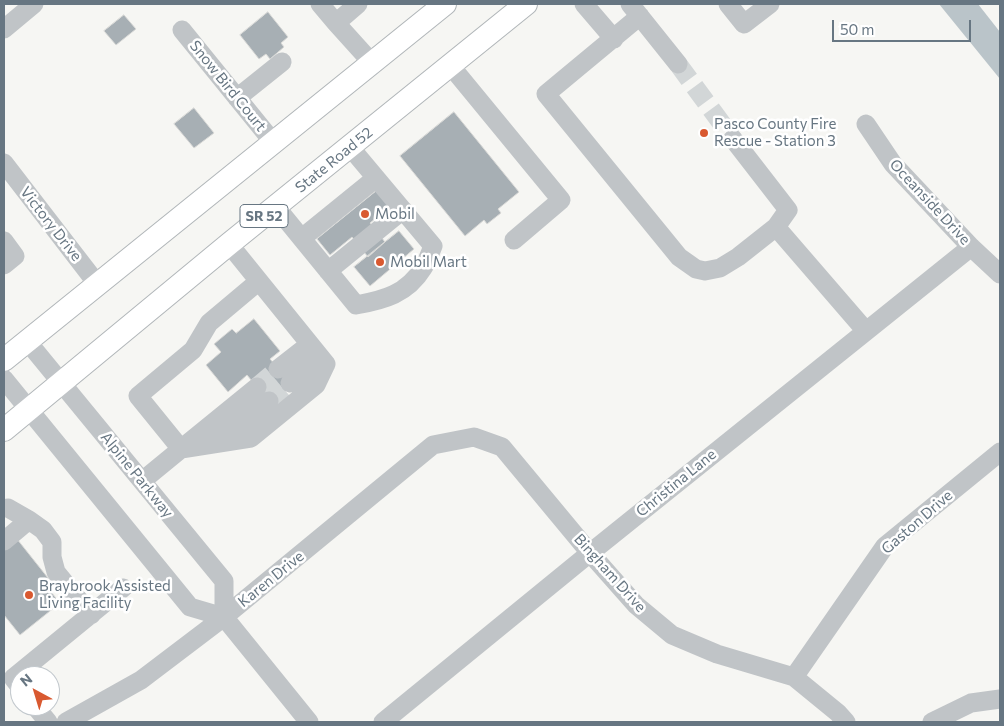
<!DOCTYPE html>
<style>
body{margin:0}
#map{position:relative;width:1004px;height:726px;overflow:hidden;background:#f6f6f3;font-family:Commissioner,sans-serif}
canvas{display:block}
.frame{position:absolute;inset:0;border:5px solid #677682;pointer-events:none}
.north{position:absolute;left:10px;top:666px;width:50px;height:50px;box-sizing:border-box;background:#fff;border:1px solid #c2c8cd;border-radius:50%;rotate:321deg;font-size:14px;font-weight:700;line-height:20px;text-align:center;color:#677682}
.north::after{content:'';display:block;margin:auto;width:18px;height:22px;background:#d95930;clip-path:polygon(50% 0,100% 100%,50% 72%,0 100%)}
.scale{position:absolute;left:832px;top:20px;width:139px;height:22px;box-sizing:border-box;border:2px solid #677682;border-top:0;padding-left:6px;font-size:15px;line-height:18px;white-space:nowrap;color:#677682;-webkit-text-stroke:4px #fff;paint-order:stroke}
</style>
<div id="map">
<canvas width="1004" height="726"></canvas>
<div class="frame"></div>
<div class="north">N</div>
<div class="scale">50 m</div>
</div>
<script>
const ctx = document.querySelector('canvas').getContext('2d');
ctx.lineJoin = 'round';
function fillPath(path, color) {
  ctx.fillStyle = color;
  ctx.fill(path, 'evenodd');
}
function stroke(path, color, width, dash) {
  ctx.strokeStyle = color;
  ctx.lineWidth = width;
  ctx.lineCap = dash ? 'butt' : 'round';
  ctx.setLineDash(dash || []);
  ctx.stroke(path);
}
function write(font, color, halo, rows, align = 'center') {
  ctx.font = font + ' Commissioner,sans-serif';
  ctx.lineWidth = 5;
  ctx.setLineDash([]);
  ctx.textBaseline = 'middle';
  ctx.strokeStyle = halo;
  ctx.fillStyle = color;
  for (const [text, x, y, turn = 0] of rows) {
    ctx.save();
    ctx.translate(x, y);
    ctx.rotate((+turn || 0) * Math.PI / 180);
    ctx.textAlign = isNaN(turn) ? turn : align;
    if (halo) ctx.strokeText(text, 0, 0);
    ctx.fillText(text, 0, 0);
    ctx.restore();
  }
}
fillPath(new Path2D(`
 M939 4H978L1000 32V79Z`), '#bac4c9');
const building = new Path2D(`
 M268 12 288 37 281 43 284 47 270 59 266 54 259 59 240 35Z
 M124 15 136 29 116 45 104 31Z
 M194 108 214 133 194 148 174 124Z
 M454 112 519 192 498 209 501 213 487 224 484 220 465 236 400 156Z
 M380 188 393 204 370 223 385 242 368 257 352 237 330 255 317 239Z
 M399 231 414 249 370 286 354 267Z
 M254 319 280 351 270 359 292 385 270 403 247 375 228 392 206 365 221 352 214 344 232 329 236 333Z
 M17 539 52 583 47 587 60 603 20 635 4 615V550Z`);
fillPath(building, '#a7afb4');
stroke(building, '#d8d8d6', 1);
stroke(new Path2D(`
 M678 64 733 139
 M257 387 278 369
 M269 401 290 383`), '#d2d6d7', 19, [19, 9]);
const major = new Path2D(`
 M4 360 445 4
 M4 430 229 244 526 4`);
stroke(major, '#b1b6b9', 24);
stroke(new Path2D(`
 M320 4 336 23 358 4
 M584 4 614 39
 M630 4 678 64
 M728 4 744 24 770 4
 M640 16 546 94 679 257 696 269 705 271 720 268 738 257 776 227 788 210 733 139
 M336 23 373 64
 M4 29 34 4
 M182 30 273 142
 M450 65 561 200 514 240
 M237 98 282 62
 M866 124 893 164 971 247 1000 274
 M4 163 98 285
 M276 207 356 305C384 300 407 294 423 268 427 262 430 253 433 246L350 147
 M776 227 865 330
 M302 238 376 178
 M4 241 15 256 4 265
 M229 244 326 364
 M328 271 403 210
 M278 369 310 344
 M4 379 190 607 224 617V581L27 341
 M290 383 321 358
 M218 442 269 401
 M182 448 257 387
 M181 449 251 438 316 385 326 364
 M142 481 181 449 138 396 193 350 209 323 259 281
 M29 520 43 530 52 542V557L56 572 91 615
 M4 541 29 520 8 508
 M224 617 309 722
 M794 677 885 546 1000 452
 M20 687 13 678 123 588
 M35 706 48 722
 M66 722 141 680 224 617 433 445 474 437 502 447 590 553 636 605 672 635 717 654 794 677 838 713 846 722
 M383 722 590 553 971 247
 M932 722 971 703 1000 699`), '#c0c4c7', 19);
stroke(major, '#fff', 22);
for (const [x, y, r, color] of [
 [704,133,5,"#d95930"],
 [365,214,5,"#d95930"],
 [380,262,5,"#d95930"],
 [29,595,5,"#d95930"]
]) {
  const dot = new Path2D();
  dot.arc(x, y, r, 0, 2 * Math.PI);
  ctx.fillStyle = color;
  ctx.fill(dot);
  stroke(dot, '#fff', 2);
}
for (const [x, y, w] of [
 [264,216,48]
]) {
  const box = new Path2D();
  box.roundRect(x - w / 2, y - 11.5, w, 23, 4);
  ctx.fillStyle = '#fff';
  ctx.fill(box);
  stroke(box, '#677682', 1);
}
write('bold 14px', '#677682', null, [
 ["SR 52",264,216]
]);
write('15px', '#677682', '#fff', [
 ["Snow Bird Court",228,86,51],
 ["State Road 52",334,160,-39],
 ["Oceanside Drive",930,202,47],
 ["Victory Drive",51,224,52],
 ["Alpine Parkway",137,475,51],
 ["Christina Lane",676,483,-39],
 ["Gaston Drive",917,522,-41],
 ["Bingham Drive",610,573,48],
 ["Karen Drive",271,579,-39]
]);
write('15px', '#677682', '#fff', [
 ["Pasco County Fire",714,124],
 ["Rescue - Station 3",714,141],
 ["Mobil",375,214],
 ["Mobil Mart",390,262],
 ["Braybrook Assisted",39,586],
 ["Living Facility",39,603]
], 'left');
</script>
